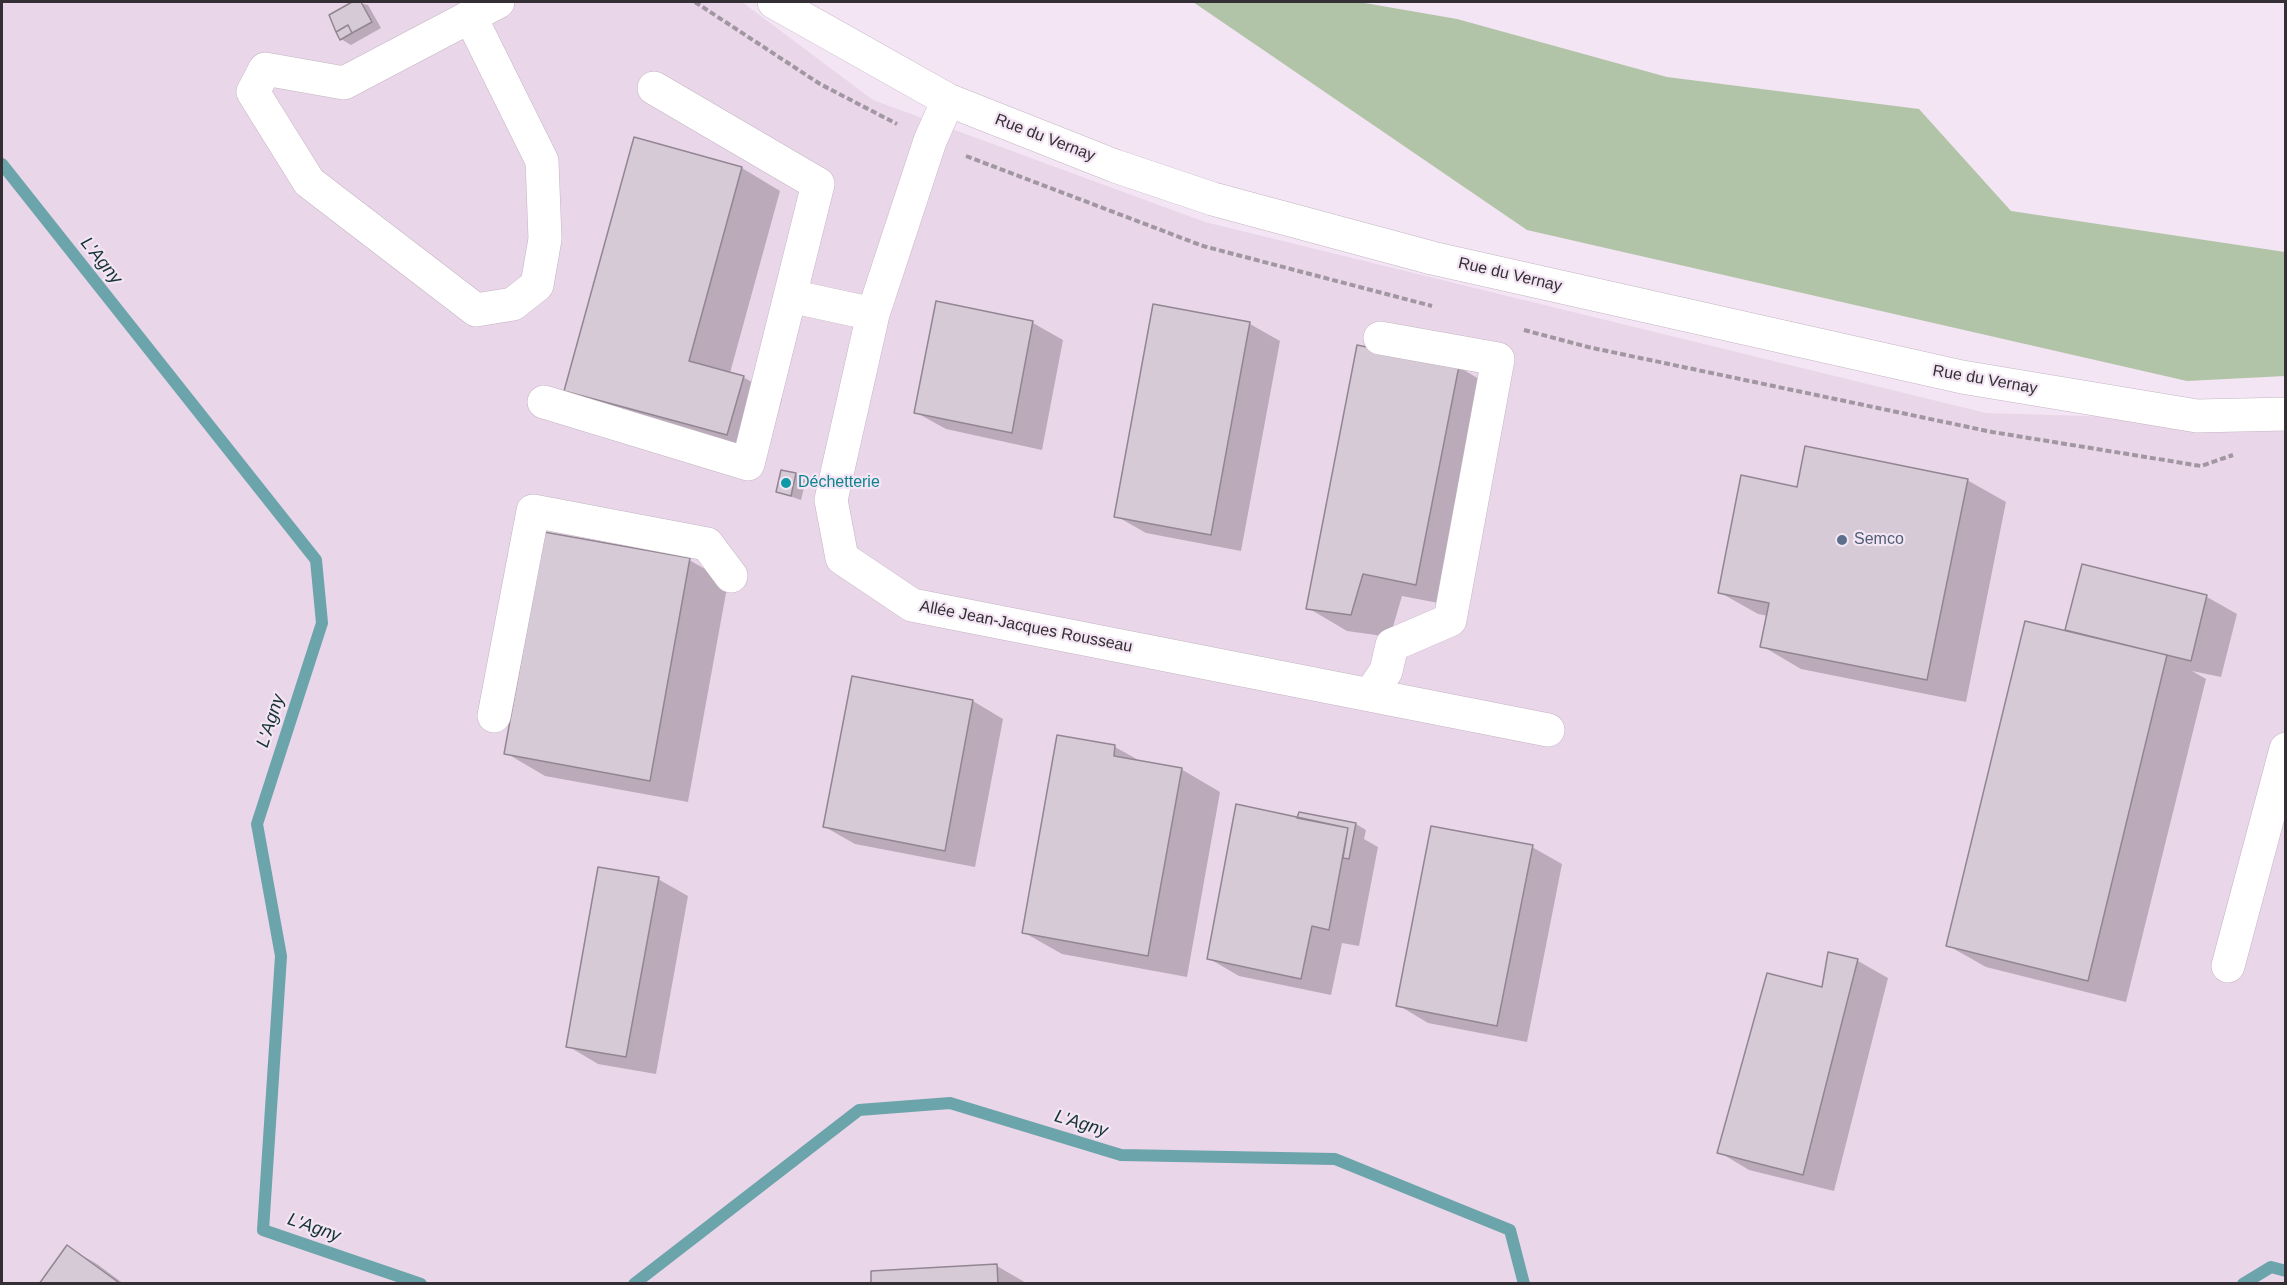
<!DOCTYPE html>
<meta charset="utf-8">
<style>
body{margin:0}
#map{position:relative;width:2287px;height:1285px;overflow:hidden;background:#f3e5f3;font-family:Helvetica,sans-serif}
canvas{display:block}
.frame{position:absolute;inset:0;border:3px solid #342f34;pointer-events:none}
</style>
<div id="map">
<canvas width="2287" height="1285"></canvas>
<div class="frame"></div>
</div>
<script>
const ctx = document.querySelector('canvas').getContext('2d');
ctx.lineJoin = 'round';
function fillPath(path, color) {
  ctx.fillStyle = color;
  ctx.fill(path, 'evenodd');
}
function stroke(path, color, width, dash) {
  ctx.strokeStyle = color;
  ctx.lineWidth = width;
  ctx.lineCap = dash ? 'butt' : 'round';
  ctx.setLineDash(dash || []);
  ctx.stroke(path);
}
function write(font, color, halo, rows, align = 'center') {
  ctx.font = font + ' Helvetica,sans-serif';
  ctx.lineWidth = 4.5;
  ctx.setLineDash([]);
  ctx.textBaseline = 'middle';
  ctx.strokeStyle = halo;
  ctx.fillStyle = color;
  for (const [text, x, y, turn = 0] of rows) {
    ctx.save();
    ctx.translate(x, y);
    ctx.rotate((+turn || 0) * Math.PI / 180);
    ctx.textAlign = isNaN(turn) ? turn : align;
    if (halo) ctx.strokeText(text, 0, 0);
    ctx.fillText(text, 0, 0);
    ctx.restore();
  }
}
fillPath(new Path2D(`
 M2 2H742L873 100 1205 222 1986 413 2285 422V1283L2 1284Z`), '#ead6e9');
fillPath(new Path2D(`
 M1193 2H1359L1457 19 1667 77 1919 109 2011 211 2285 252V376L2187 381 1527 230Z`), '#b2c4a7');
fillPath(new Path2D(`
 M355 2 368 5 381 28 351 45 341 39 331 15Z
 M742 168 780 191 730 373 743 377 782 399 766 456 605 412 566 390Z
 M938 302 1033 323 1063 340 1042 450 946 429 915 412Z
 M1250 324 1280 341 1241 551 1146 533 1116 516Z
 M1459 367 1497 390 1454 606 1402 596 1390 637 1347 631 1308 608Z
 M796 474 806 480 801 500 778 492Z
 M1967 480 2006 502 1966 702 1801 669 1762 646 1768 616 1758 614 1719 592 1798 488Z
 M689 560 728 582 688 802 545 776 506 753Z
 M2083 566 2207 597 2237 614 2221 677 2192 671 2206 679 2126 1002 1986 967 1947 945 2072 633 2067 630Z
 M853 678 973 701 1003 719 975 867 855 844 825 827Z
 M1115 747 1142 762 1181 769 1220 792 1187 977 1062 954 1023 932Z
 M1300 814 1356 824 1366 830 1364 839 1378 847 1359 946 1342 943 1331 995 1239 976 1208 958Z
 M1532 847 1562 864 1527 1042 1428 1023 1398 1005Z
 M658 879 688 896 656 1074 598 1064 568 1046Z
 M1829 953 1858 961 1888 978 1834 1191 1749 1170 1719 1152 1823 989Z
 M67 1247 97 1264 124 1284H41Z
 M997 1266 1028 1284H873Z`), '#0003');
stroke(new Path2D(`
 M2 164 316 560 322 623 257 824 281 956 263 1230 421 1284
 M634 1284 859 1110 950 1103 1121 1155 1335 1159 1510 1230 1524 1284
 M2243 1284 2271 1267 2286 1271`), '#6ca4ab', 12);
const building = new Path2D(`
 M352 2H361L372 22 352 33 348 25 336 32 329 15Z
 M348 25 352 33 340 40 336 32Z
 M634 137 742 167 689 361 744 376 727 435 564 391Z
 M936 301 1033 321 1012 433 914 413Z
 M1153 304 1250 322 1211 535 1114 517Z
 M1357 345 1459 366 1416 585 1363 574 1351 615 1306 609Z
 M1805 446 1968 479 1927 680 1760 647 1769 603 1718 593 1741 475 1797 487Z
 M781 470 796 473 791 496 776 492Z
 M544 532 690 558 650 781 504 754Z
 M2082 564 2207 595 2191 661 2065 630Z
 M2025 621 2167 655 2088 981 1946 946Z
 M852 676 973 700 945 851 823 827Z
 M1057 735 1115 745 1114 756 1182 768 1148 956 1022 933Z
 M1236 804 1348 828 1329 930 1312 926 1301 979 1207 959Z
 M1299 812 1356 823 1349 859 1343 858 1348 828 1297 818Z
 M1431 826 1533 845 1497 1026 1396 1006Z
 M598 867 659 877 626 1057 566 1047Z
 M1828 952 1858 959 1803 1175 1717 1153 1767 973 1822 987Z
 M67 1245 118 1282 117 1284H39Z
 M997 1264 998 1284H871V1271Z`);
fillPath(building, '#d7cad7');
stroke(building, '#928692', 1.5);
const minor = new Path2D(`
 M774 2 948 100 1115 166 1213 199 1432 258 1962 377 2197 416 2286 414
 M470 16 542 161 545 239 537 285 513 304 476 310 309 182 253 92 265 69 344 83 498 2
 M948 100 930 141 873 314 831 500 842 558 912 605 1548 730
 M790 296 873 314
 M544 402 748 464 818 184 654 88
 M1370 695 1386 671 1392 645 1450 620 1498 359 1380 338
 M494 716 533 511 707 544 731 576
 M2228 966 2286 749`);
stroke(minor, '#c3b5c2', 34);
stroke(new Path2D(`
 M695 2 820 84 897 124
 M966 156 1203 246 1432 306
 M1524 330 1588 347 1992 432 2201 466 2233 455`), '#a197a1', 4, [6, 3]);
stroke(minor, '#fff', 33);
for (const [x, y, r, color] of [
 [786,483,6,"#0f9aa8"],
 [1842,540,6,"#5c6f8a"]
]) {
  const dot = new Path2D();
  dot.arc(x, y, r, 0, 2 * Math.PI);
  ctx.fillStyle = color;
  ctx.fill(dot);
  stroke(dot, '#f3e5f3', 2);
}
write('16px', '#342f34', '#f3e5f3', [
 ["Rue du Vernay",1045,138,21],
 ["Rue du Vernay",1510,275,13],
 ["Rue du Vernay",1985,380,10],
 ["Allée Jean-Jacques Rousseau",1026,627,11]
]);
write('16px', '#0d838f', '#f3e5f3', [
 ["Déchetterie",798,483]
], 'left');
write('16px', '#4e5e75', '#f3e5f3', [
 ["Semco",1854,540]
], 'left');
write('italic 18px', '#143235', '#f3e5f3', [
 ["L'Agny",101,261,51],
 ["L'Agny",271,721,-72],
 ["L'Agny",1081,1124,17],
 ["L'Agny",314,1228,19]
]);
</script>
